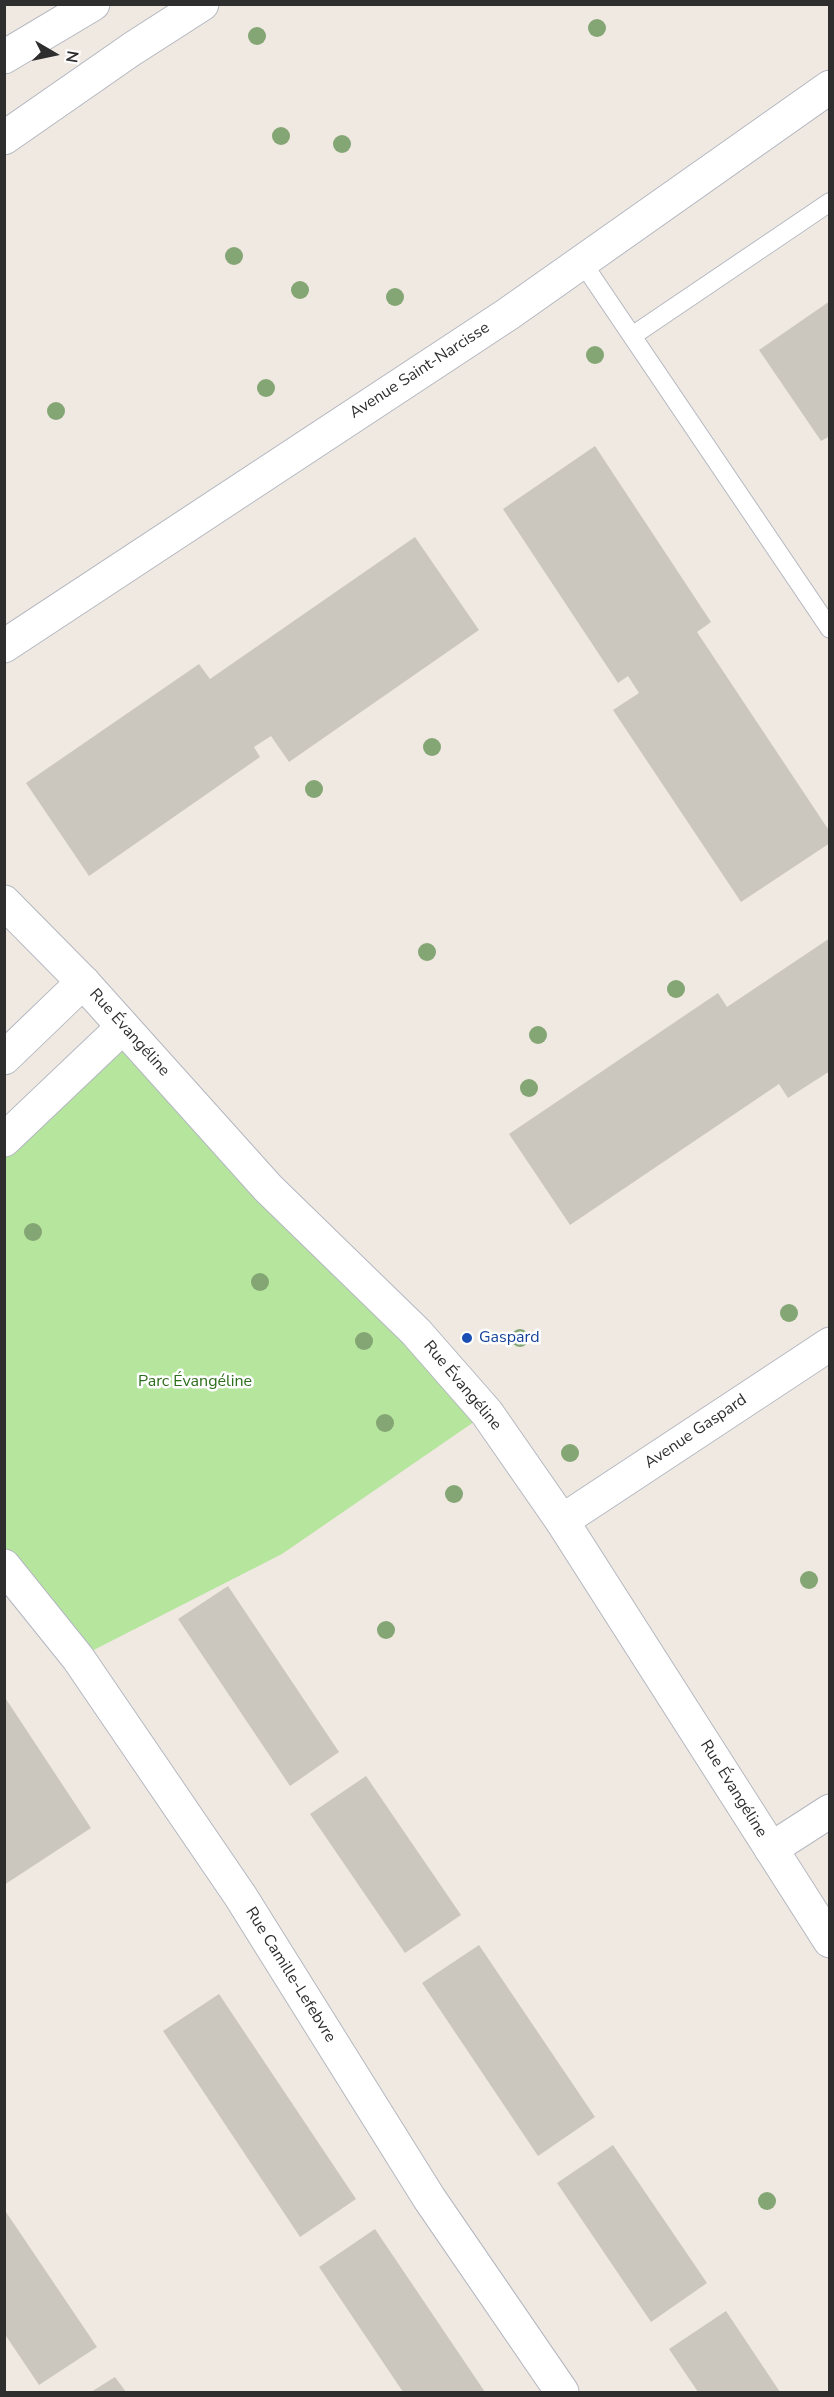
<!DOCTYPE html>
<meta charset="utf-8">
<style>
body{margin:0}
#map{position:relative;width:834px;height:2397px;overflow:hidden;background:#efe9e1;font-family:"Nunito Sans",sans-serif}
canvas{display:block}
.frame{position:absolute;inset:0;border:6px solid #2e2e2e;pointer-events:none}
.north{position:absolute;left:24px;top:24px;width:60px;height:60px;-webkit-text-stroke:4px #fff;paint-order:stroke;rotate:99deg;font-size:16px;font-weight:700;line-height:24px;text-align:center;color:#2e2e2e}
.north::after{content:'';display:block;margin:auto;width:21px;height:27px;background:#2e2e2e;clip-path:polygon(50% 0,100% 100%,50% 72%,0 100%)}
</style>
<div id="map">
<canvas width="834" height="2397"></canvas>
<div class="frame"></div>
<div class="north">N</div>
</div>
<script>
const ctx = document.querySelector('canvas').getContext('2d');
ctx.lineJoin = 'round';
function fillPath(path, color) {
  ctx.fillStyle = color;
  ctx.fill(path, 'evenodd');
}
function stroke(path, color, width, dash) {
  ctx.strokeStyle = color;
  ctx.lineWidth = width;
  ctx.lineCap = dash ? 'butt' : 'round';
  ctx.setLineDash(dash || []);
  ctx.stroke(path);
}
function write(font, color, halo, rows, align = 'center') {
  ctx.font = font + ' "Nunito Sans",sans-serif';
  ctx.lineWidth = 5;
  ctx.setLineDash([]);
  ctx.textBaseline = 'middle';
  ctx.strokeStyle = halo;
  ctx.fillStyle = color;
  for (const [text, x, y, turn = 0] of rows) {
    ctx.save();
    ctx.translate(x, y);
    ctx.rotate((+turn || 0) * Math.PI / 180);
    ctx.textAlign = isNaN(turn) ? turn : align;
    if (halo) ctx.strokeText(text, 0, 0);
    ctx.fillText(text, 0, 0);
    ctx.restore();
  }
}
fillPath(new Path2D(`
 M123 1027 487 1413 282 1554 78 1658 5 1566 4 1140Z`), '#b6e59e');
fillPath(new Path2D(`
 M830 301V436L821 441 759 350Z
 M595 446 711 622 697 632 830 832V843L741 902 613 710 639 693 628 676 618 683 503 509Z
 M415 537 479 630 289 762 271 736 254 747 260 757 89 876 26 783 199 664 210 679Z
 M830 938V1071L788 1098 779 1084 570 1225 509 1134 718 993 727 1007Z
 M228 1586 339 1752 290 1786 178 1619Z
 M4 1696 91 1828 4 1885Z
 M366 1776 461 1915 405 1953 310 1814Z
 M479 1945 595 2117 538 2156 422 1983Z
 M219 1994 356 2199 300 2237 163 2031Z
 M613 2145 707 2283 651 2322 557 2183Z
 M4 2209 97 2347 39 2385 4 2333Z
 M375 2229 485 2392H403L319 2267Z
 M726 2311 780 2392H698L669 2349Z
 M115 2377 126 2392H91Z`), '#cbc7bf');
const lane = new Path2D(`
 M582 262 830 629
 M632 336 830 202`);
const street = new Path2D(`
 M4 646 508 314 830 87
 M4 1058 83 982
 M4 1140 123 1027
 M562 1521 830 1344
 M4 1566 78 1658 241 1897 429 2198 562 2392
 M771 1849 830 1811`);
const secondary = new Path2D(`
 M4 57 93 4
 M4 138 132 49 202 4
 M4 902 83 982 268 1188 416 1332 487 1413 562 1521 830 1941`);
stroke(lane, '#b4b7c1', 20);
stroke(street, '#b4b7c1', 35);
stroke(secondary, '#b4b7c1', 35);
stroke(lane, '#fff', 18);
stroke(street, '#fff', 33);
stroke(secondary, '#fff', 33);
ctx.fillStyle = '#84a574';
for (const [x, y] of [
 [597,28],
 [257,36],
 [281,136],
 [342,144],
 [234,256],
 [300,290],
 [395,297],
 [595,355],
 [266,388],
 [56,411],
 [432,747],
 [314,789],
 [427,952],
 [676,989],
 [538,1035],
 [529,1088],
 [33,1232],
 [260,1282],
 [789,1313],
 [520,1338],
 [364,1341],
 [385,1423],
 [570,1453],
 [454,1494],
 [809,1580],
 [386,1630],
 [767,2201]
]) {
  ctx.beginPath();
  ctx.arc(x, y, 9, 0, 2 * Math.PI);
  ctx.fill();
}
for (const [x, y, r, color] of [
 [467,1338,6,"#1a4fb4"]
]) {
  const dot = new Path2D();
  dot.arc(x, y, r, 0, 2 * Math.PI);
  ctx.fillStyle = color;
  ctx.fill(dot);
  stroke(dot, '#fff', 2);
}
write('16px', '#2e2e2e', '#fff', [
 ["Avenue Saint-Narcisse",420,371,-33],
 ["Rue Évangéline",129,1033,48],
 ["Rue Évangéline",462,1386,50],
 ["Avenue Gaspard",696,1432,-34],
 ["Rue Évangéline",733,1789,58],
 ["Rue Camille-Lefebvre",290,1975,58]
]);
write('16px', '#164399', '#fff', [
 ["Gaspard",479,1338]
], 'left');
write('16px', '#2c6e1b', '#fff', [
 ["Parc Évangéline",195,1382]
]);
</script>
